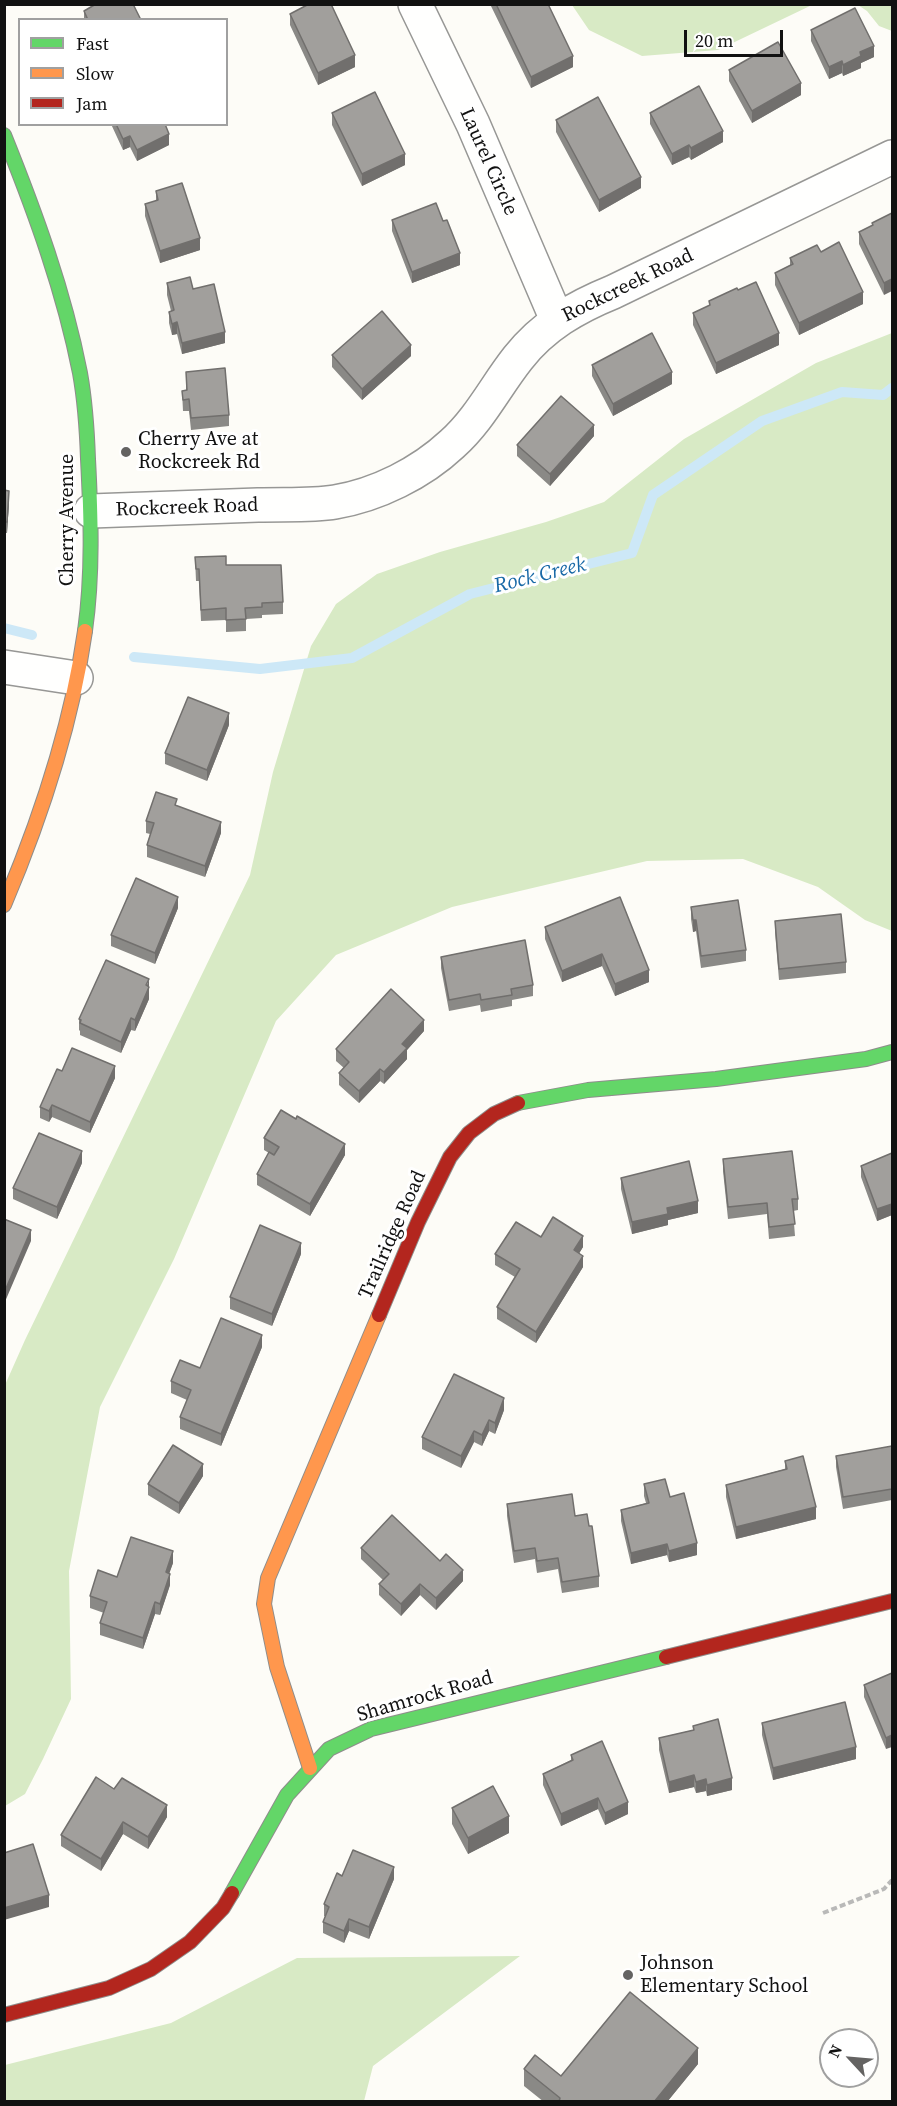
<!DOCTYPE html>
<style>
body{margin:0}
#map{position:relative;width:897px;height:2106px;overflow:hidden;background:#fdfcf7;font-family:"Source Serif 4",serif}
canvas{display:block}
.frame{position:absolute;inset:0;border:6px solid #111;pointer-events:none}
.legend{position:absolute;left:18px;top:18px;width:210px;height:108px;box-sizing:border-box;background:#fff;border:2px solid #a0a0a0;margin:0;padding:8px 10px;list-style:none;font-size:18px;color:#111}
.legend li{display:flex;align-items:center;gap:12px;height:30px}
.legend b{width:30px;border:2px solid #a0a0a0}
.north{position:absolute;left:819px;top:2028px;width:60px;height:60px;box-sizing:border-box;background:#fff;border:2px solid #a0a0a0;border-radius:50%;rotate:296deg;font-size:16px;font-weight:700;line-height:24px;text-align:center;color:#111}
.north::after{content:'';display:block;margin:auto;width:21px;height:27px;background:#646362;clip-path:polygon(50% 0,100% 100%,50% 72%,0 100%)}
.scale{position:absolute;left:684px;top:30px;width:99px;height:27px;box-sizing:border-box;border:3px solid #111;border-top:0;padding-left:8px;font-size:18px;line-height:21px;white-space:nowrap;color:#111;-webkit-text-stroke:4px #fff;paint-order:stroke}
</style>
<div id="map">
<canvas width="897" height="2106"></canvas>
<div class="frame"></div>
<ul class="legend">
<li><b style="height:8px;background:#63d668"></b>Fast</li>
<li><b style="height:8px;background:#ff974d"></b>Slow</li>
<li><b style="height:8px;background:#b3261e"></b>Jam</li>
</ul>
<div class="north">N</div>
<div class="scale">20 m</div>
</div>
<script>
const ctx = document.querySelector('canvas').getContext('2d');
ctx.lineJoin = 'round';
function fillPath(path, color) {
  ctx.fillStyle = color;
  ctx.fill(path, 'evenodd');
}
function stroke(path, color, width, dash) {
  ctx.strokeStyle = color;
  ctx.lineWidth = width;
  ctx.lineCap = dash ? 'butt' : 'round';
  ctx.setLineDash(dash || []);
  ctx.stroke(path);
}
function write(font, color, halo, rows, align = 'center') {
  ctx.font = font + ' "Source Serif 4",serif';
  ctx.lineWidth = 6;
  ctx.setLineDash([]);
  ctx.textBaseline = 'middle';
  ctx.strokeStyle = halo;
  ctx.fillStyle = color;
  for (const [text, x, y, turn = 0] of rows) {
    ctx.save();
    ctx.translate(x, y);
    ctx.rotate((+turn || 0) * Math.PI / 180);
    ctx.textAlign = isNaN(turn) ? turn : align;
    if (halo) ctx.strokeText(text, 0, 0);
    ctx.fillText(text, 0, 0);
    ctx.restore();
  }
}
fillPath(new Path2D(`
 M572 5H812L718 50 642 56 589 30Z
 M858 5H892V31L879 26 867 11Z
 M892 333V931L865 920 818 887 743 859 647 861 452 907 336 955 276 1021 174 1259 100 1407 69 1571 71 1699 43 1759 25 1794 5 1806V1385L25 1340 250 875 273 772 311 646 336 604 377 574 440 552 546 522 604 502 684 439 816 363Z
 M520 1956 373 2066 364 2101H5V2065L171 2023 297 1958Z`), '#d8eac5');
stroke(new Path2D(`
 M4 628 32 635
 M134 657 260 669 352 658 470 594 632 553 653 495 762 421 842 392 883 395 892 388`), '#cde8f7', 10);
const street = new Path2D(`
 M415 4 473 124 557 320
 M91 511C146 509 202 507 258 505 283 504 311 506 335 502 377 495 421 473 452 444 480 419 495 387 518 358 543 326 576 307 613 292L892 157
 M4 667 76 678`);
const fast = new Path2D(`
 M4 135C35 212 64 291 80 373 85 401 87 430 88 459 91 516 93 574 85 631
 M518 1103 588 1090 716 1079 866 1059 892 1052
 M232 1893 287 1795 329 1749 371 1729 666 1657`);
const slow = new Path2D(`
 M4 905C40 820 72 722 85 631
 M310 1768 277 1667 264 1604 268 1578 379 1315`);
const jam = new Path2D(`
 M379 1315 418 1222 450 1157 469 1133 494 1114 518 1103
 M666 1657 892 1601
 M4 2015 109 1988 151 1969 190 1942 223 1908 232 1893`);
stroke(street, '#979795', 36);
stroke(fast, '#8e8d8b', 16);
stroke(slow, '#8e8d8b', 16);
stroke(jam, '#8e8d8b', 16);
stroke(new Path2D(`
 M823 1913 884 1889 892 1880`), '#b9b9b8', 4, [6, 3]);
stroke(street, '#fffffe', 33);
stroke(fast, '#63d668', 14);
stroke(slow, '#ff974d', 14);
stroke(jam, '#b3261e', 14);
fillPath(new Path2D(`
 M490 4H548L573 67 531 88Z
 M84 11 141 20H84Z
 M290 14 355 67 318 85 290 25Z
 M811 30 874 57 861 63V68L843 76 842 73 829 79 811 41Z
 M729 70 801 95 752 123 729 81Z
 M332 113 405 165 362 186 332 125Z
 M650 113 723 142 691 160 689 157 672 165 650 124Z
 M556 120 641 188 599 212 556 132Z
 M111 124H165L169 145 137 161 130 147 123 150Z
 M156 191 200 250 160 263 145 216V204L156 201Z
 M892 213 884 295 859 244V232L872 226V223Z
 M392 220 460 265 412 283 392 231Z
 M821 252 863 304 799 335 775 285V273L790 265V258Z
 M167 283 193 289 225 343 182 354 177 334 172 335 169 323V312L171 311 167 295Z
 M738 290 779 345 716 374 693 325V313L709 306V301Z
 M332 355 411 356 362 400 332 367Z
 M592 365 672 384 613 416 592 376Z
 M186 372 229 415V426L191 430 189 411H183L182 391 186 390Z
 M594 436 550 486 517 456V445Z
 M4 490 9 502 7 533H4Z
 M195 557 226 565 283 602V614L262 615V618L246 619V631L226 632V620L201 621 199 581H196Z
 M229 725 207 781 165 764V753Z
 M177 806 221 833 205 877 147 857V845L150 834 146 833V821Z
 M620 897 649 982 615 996 602 966 562 982 545 939V927Z
 M691 907 746 950V961L701 968 696 931 693 932 691 919Z
 M178 908 155 964 111 946V935Z
 M775 921 846 962V973L779 980 775 932Z
 M441 957 533 985V996L512 1000V1006L481 1012 480 1005 449 1011 441 968Z
 M149 987V999L135 1031 131 1030 121 1053 80 1035V1031L79 1030V1019Z
 M424 1031 407 1050V1059L384 1084 380 1081 359 1103 339 1085V1073L344 1068 336 1061V1049Z
 M62 1071 115 1078 90 1133 52 1117 49 1122 40 1118V1107Z
 M264 1138 345 1155 310 1216 257 1185V1174L269 1153 264 1150Z
 M892 1153V1215L877 1221 861 1177V1166Z
 M723 1159 798 1199V1210L793 1211 795 1236 769 1239 767 1214 728 1219 723 1171Z
 M82 1163 57 1219 13 1199V1188Z
 M621 1178 698 1213 668 1220V1225L632 1234 621 1189Z
 M541 1237 583 1247 579 1253 583 1267 536 1343 497 1319V1307L515 1277 495 1265V1254Z
 M301 1254 272 1326 230 1309V1297Z
 M262 1347 221 1446 180 1429V1417L187 1400 171 1393V1381L200 1368Z
 M504 1410 495 1434 489 1431 482 1446 474 1442 461 1468 422 1449V1437Z
 M892 1446V1500L843 1509 836 1467V1456Z
 M785 1461 816 1519 736 1539 726 1497V1485L785 1469Z
 M203 1476 179 1514 148 1495V1484Z
 M644 1484 670 1497 697 1555 669 1562 667 1555 631 1564 621 1521V1510L646 1503 644 1496Z
 M507 1504 575 1516 589 1526 599 1576V1587L562 1593 558 1569 537 1573 535 1559 514 1563 507 1516Z
 M361 1548 440 1561 463 1581 436 1610 420 1595 401 1616 379 1595V1584L383 1580 361 1559Z
 M173 1563 169 1573 170 1585 160 1615 155 1614 143 1649 100 1635V1623L104 1613 90 1608V1596L117 1577Z
 M892 1673 886 1749 864 1697V1685Z
 M762 1723 856 1759 773 1780 762 1735Z
 M693 1726 732 1790 707 1796 706 1791 696 1793 694 1787 669 1793 659 1750V1738L693 1730Z
 M571 1755 628 1814 605 1825 598 1809 561 1826 543 1785V1774L571 1760Z
 M114 1789 167 1817 148 1849 123 1834 101 1871 61 1846V1835Z
 M452 1808 509 1833 468 1854 452 1824Z
 M394 1879 369 1939 349 1931 344 1943 323 1933V1922L325 1916H324V1904Z
 M698 2064 667 2102H544L524 2086V2069L561 2076Z`), '#8a8986');
fillPath(new Path2D(`
 M874 46V57L861 63V68L843 76V65L860 52Z
 M355 55V67L318 85V73Z
 M573 56V67L531 88V77Z
 M842 61V73L829 79V67Z
 M801 83V95L752 123V111Z
 M723 131V142L691 160V148Z
 M169 134V145L137 161V150Z
 M130 136V147L123 150V139Z
 M689 145V157L672 165V154Z
 M405 154V165L362 186V174Z
 M641 177V188L599 212V200Z
 M200 238V250L160 263V251Z
 M460 253V265L412 283V272Z
 M892 279V291L884 295V283Z
 M863 292V304L799 335V323Z
 M177 322V334L172 335V324Z
 M225 332V343L182 354V343Z
 M779 333V345L716 374V363Z
 M411 345V356L362 400V389Z
 M672 372V384L613 416V404Z
 M594 425V436L550 486V474Z
 M9 491V502L7 533V522Z
 M229 713V725L207 781V770Z
 M221 822V833L205 877V866Z
 M178 897V908L155 964V953Z
 M693 920H696V931L693 932Z
 M602 954V966L562 982V971Z
 M649 970V982L615 996V984Z
 M149 979V999L135 1031V1020Z
 M131 1018V1030L121 1053V1042Z
 M424 1020V1031L407 1050V1059L384 1084V1072L402 1044Z
 M115 1066V1078L90 1133V1122Z
 M380 1069V1081L359 1103V1091Z
 M52 1105V1117L49 1122V1111Z
 M345 1144V1155L310 1216V1204Z
 M82 1151V1163L57 1219V1207Z
 M698 1201V1213L668 1220V1225L632 1234V1222L667 1208Z
 M892 1204V1215L877 1221V1209Z
 M31 1230V1241L4 1304V1293Z
 M583 1236V1247L574 1262V1250Z
 M301 1243V1254L272 1326V1314Z
 M583 1256V1267L536 1343V1332Z
 M262 1335V1347L221 1446V1434Z
 M504 1398V1410L495 1434V1423Z
 M489 1420V1431L482 1446V1435Z
 M474 1431V1442L461 1468V1456Z
 M203 1464V1476L179 1514V1503Z
 M816 1507V1519L736 1539V1527Z
 M697 1543V1555L669 1562V1551Z
 M667 1544V1555L631 1564V1553Z
 M173 1551V1563L166 1583V1572Z
 M463 1570V1581L436 1610V1598Z
 M170 1574V1585L160 1615V1604Z
 M420 1584V1595L401 1616V1604Z
 M155 1602V1614L143 1649V1638Z
 M892 1735V1747L886 1749V1738Z
 M856 1747V1759L773 1780V1768Z
 M694 1775V1787L669 1793V1782Z
 M732 1778V1790L707 1796V1785Z
 M706 1779V1791L696 1793V1782Z
 M598 1798V1809L561 1826V1814Z
 M628 1802V1814L605 1825V1813Z
 M167 1805V1817L148 1849V1837Z
 M509 1816V1833L468 1854V1838Z
 M123 1822V1834L101 1871V1859Z
 M394 1867V1879L369 1939V1927Z
 M49 1895V1907L4 1920V1908Z
 M349 1919V1931L344 1943V1931Z
 M698 2048V2064L667 2102H654Z`), '#716f6d');
const building = new Path2D(`
 M96 4H133L141 20H88L84 11Z
 M309 4H331L355 55 318 73 290 14Z
 M496 4H548L573 56 531 77Z
 M855 8 874 46 860 52 861 56 843 65 842 61 829 67 811 30Z
 M778 42 801 83 752 111 729 70Z
 M699 86 723 131 691 148 689 145 672 154 650 113Z
 M375 92 405 154 362 174 332 113Z
 M598 97 641 177 599 200 556 120Z
 M116 124H165L169 134 137 150 130 136 123 139Z
 M182 183 200 238 160 251 145 204 158 200 156 191Z
 M436 203 443 221 447 220 460 253 412 272 392 220Z
 M892 213V279L884 283 859 232 873 225 872 223Z
 M839 242 863 292 799 323 775 273 793 264 790 258 817 245 821 252Z
 M190 277 193 289 214 284 225 332 182 343 177 322 172 324 169 312 174 310 167 283Z
 M756 282 779 333 716 363 693 313 710 305 709 301 737 288 738 290Z
 M382 311 411 345 362 389 332 355Z
 M652 333 672 372 613 404 592 365Z
 M225 368 229 415 191 418 189 399 183 400 182 391 187 390 186 372Z
 M561 396 594 425 550 474 517 445Z
 M4 490 9 491 7 522H4Z
 M226 556V565H281L283 602 262 603V607L245 608 246 619 226 620V608L201 610 199 569H196L195 557Z
 M188 697 229 713 207 770 165 753Z
 M156 792 177 799 175 805 221 822 205 866 147 845 154 823 146 821Z
 M136 878 178 897 155 953 111 935Z
 M620 897 649 970 615 984 602 954 562 971 545 927Z
 M738 900 746 950 701 956 696 920H693L691 907Z
 M841 914 846 962 779 969 775 921Z
 M525 940 533 985 511 989 512 995 481 1000 480 994 449 1000 441 957Z
 M106 960 149 979 146 985 149 987 135 1020 131 1018 121 1042 80 1023 81 1020 79 1019Z
 M391 989 424 1020 402 1044 407 1048 384 1072 380 1069 359 1091 339 1073 349 1062 336 1049Z
 M72 1048 115 1066 90 1122 52 1105 49 1111 40 1107 57 1069 62 1071Z
 M281 1110 296 1119 297 1116 345 1144 310 1204 257 1174 269 1152 274 1155 279 1147 264 1138Z
 M39 1133 82 1151 57 1207 13 1188Z
 M792 1151 798 1199H792L795 1224 769 1227 767 1203 728 1207 723 1159Z
 M892 1153V1204L877 1209 861 1166Z
 M689 1161 698 1201 667 1208 668 1214 632 1222 621 1178Z
 M553 1217 583 1236 574 1250 583 1256 536 1332 497 1307 520 1269 495 1254 516 1222 541 1237Z
 M4 1219 31 1230 4 1293Z
 M260 1225 301 1243 272 1314 230 1297Z
 M221 1318 262 1335 221 1434 180 1417 191 1390 171 1381 180 1360 200 1368Z
 M454 1374 504 1398 495 1423 489 1420 482 1435 474 1431 461 1456 422 1437Z
 M173 1445 203 1464 179 1503 148 1484Z
 M892 1446V1489L843 1497 836 1456Z
 M803 1456 816 1507 736 1527 726 1485 787 1469 785 1461Z
 M665 1479 670 1497 684 1493 697 1543 669 1551 667 1544 631 1553 621 1510 649 1503 644 1484Z
 M572 1494 575 1516 587 1514 589 1526H592L599 1576 562 1582 558 1558 537 1561 535 1548 514 1551 507 1504Z
 M392 1515 440 1561 446 1554 463 1570 436 1598 420 1584 401 1604 379 1584 389 1574 361 1548Z
 M131 1537 173 1551 166 1572 170 1574 160 1604 155 1602 143 1638 100 1623 107 1602 90 1596 98 1570 117 1577Z
 M892 1673V1735L886 1738 864 1685Z
 M845 1702 856 1747 773 1768 762 1723Z
 M718 1719 732 1778 707 1785 706 1779 696 1782 694 1775 669 1782 659 1738 694 1730 693 1726Z
 M602 1741 628 1802 605 1813 598 1798 561 1814 543 1774 573 1760 571 1755Z
 M96 1777 114 1789 122 1778 167 1805 148 1837 123 1822 101 1859 61 1835Z
 M493 1786 509 1816 468 1838 452 1808Z
 M33 1844 49 1895 4 1908V1853Z
 M353 1850 394 1867 369 1927 349 1919 344 1931 323 1922 329 1907 324 1904 337 1873 342 1876Z
 M630 1992 698 2048 654 2102H559L560 2098 524 2069 535 2055 561 2076Z`);
fillPath(building, '#a19f9c');
stroke(building, '#716f6d', 1.5);
for (const [x, y, r, color] of [
 [126,452,6,"#646362"],
 [628,1975,6,"#646362"]
]) {
  const dot = new Path2D();
  dot.arc(x, y, r, 0, 2 * Math.PI);
  ctx.fillStyle = color;
  ctx.fill(dot);
  stroke(dot, '#fff', 2);
}
write('20px', '#111', '#fff', [
 ["Laurel Circle",488,162,66],
 ["Rockcreek Road",628,286,-26],
 ["Rockcreek Road",187,508,-2],
 ["Cherry Avenue",68,520,-90],
 ["Trailridge Road",393,1235,-66],
 ["Shamrock Road",425,1697,-16]
]);
write('20px', '#111', '#fff', [
 ["Cherry Ave at",138,440],
 ["Rockcreek Rd",138,463],
 ["Johnson",640,1964],
 ["Elementary School",640,1987]
], 'left');
write('italic 21px', '#1768a6', '#fff', [
 ["Rock Creek",540,576,-14]
]);
</script>
